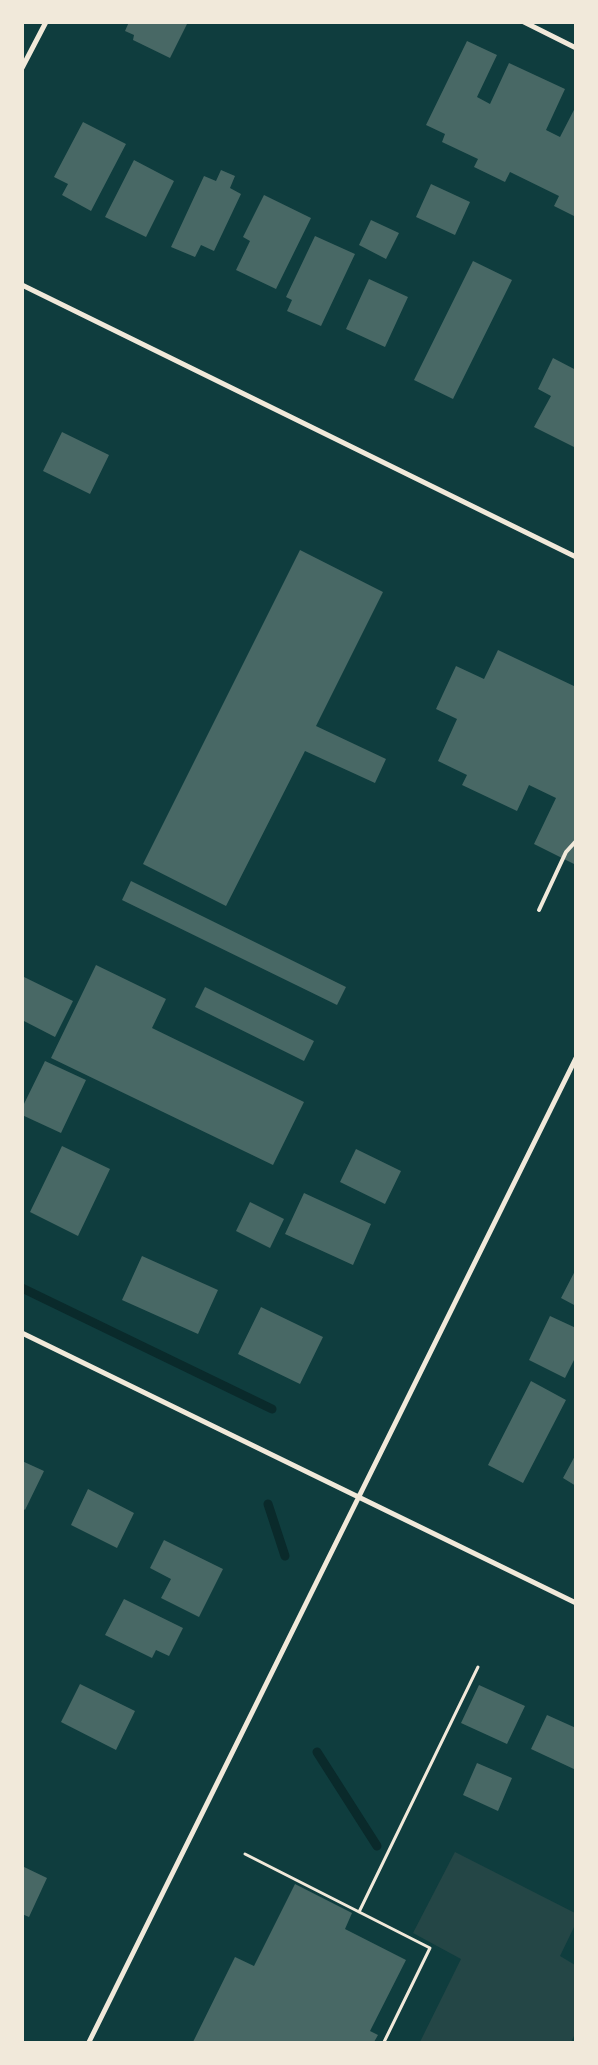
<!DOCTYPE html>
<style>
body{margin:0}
#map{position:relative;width:598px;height:2065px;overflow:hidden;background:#0f3d3e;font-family:"Fira Sans",sans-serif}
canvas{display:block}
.frame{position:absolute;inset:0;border:24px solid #f1e9da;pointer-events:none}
</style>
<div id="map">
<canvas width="598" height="2065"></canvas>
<div class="frame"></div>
</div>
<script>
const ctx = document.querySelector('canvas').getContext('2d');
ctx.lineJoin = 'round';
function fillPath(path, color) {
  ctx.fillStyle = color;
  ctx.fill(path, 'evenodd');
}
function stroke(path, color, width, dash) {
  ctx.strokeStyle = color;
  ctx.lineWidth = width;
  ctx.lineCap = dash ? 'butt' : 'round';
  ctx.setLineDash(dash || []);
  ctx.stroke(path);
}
fillPath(new Path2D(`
 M455 1852 575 1913V1925L560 1956 575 1965V2034L571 2042H420L461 1959 413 1933Z`), '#244646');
stroke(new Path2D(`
 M22 1288 272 1409
 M268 1504 285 1556
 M317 1752 377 1846`), '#0a2a2b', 9);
fillPath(new Path2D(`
 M129 22H188L170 58 133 40 134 35 125 31Z
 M467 41 497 55 477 97 490 104 509 63 565 89 546 130 560 137 576 106V217L554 206 559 196 510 172 505 182 474 167 478 159 442 142 445 134 426 125Z
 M83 122 126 144 91 211 62 195 68 184 54 177Z
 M134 160 174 181 146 237 105 217Z
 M221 170 235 176 230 188 241 194 214 251 201 245 195 257 171 247 204 176 216 181Z
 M431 184 470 202 455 235 416 217Z
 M264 195 311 218 276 289 236 270 250 241 243 237Z
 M371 220 399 233 386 259 359 245Z
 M315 236 355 254 321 326 287 311 292 300 286 297Z
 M473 261 512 280 453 399 414 380Z
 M369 279 408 297 385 347 346 329Z
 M553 358 576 370V448L534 427 551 396 538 389Z
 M62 432 109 455 90 494 43 471Z
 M300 550 383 592 316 726 386 759 375 783 305 751 226 906 143 864Z
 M498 650 576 687V865L534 844 556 798 529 785 517 811 462 785 467 775 438 761 457 719 436 709 456 666 484 679Z
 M131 881 346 987 337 1005 122 900Z
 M96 965 166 999 152 1028 304 1102 273 1165 51 1058Z
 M22 976 73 1001 55 1037 22 1020Z
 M205 987 314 1041 304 1061 195 1007Z
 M45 1061 86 1080 61 1133 22 1115V1108Z
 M62 1146 110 1169 78 1236 30 1212Z
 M356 1149 401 1171 385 1204 340 1182Z
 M304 1193 371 1224 353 1265 285 1234Z
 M250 1202 284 1219 270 1248 236 1231Z
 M142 1256 218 1290 198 1334 122 1300Z
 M576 1269V1306L561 1298Z
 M261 1307 323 1337 300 1384 238 1354Z
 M550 1316 576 1328V1356L565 1378 529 1360Z
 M531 1381 566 1400 523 1483 488 1465Z
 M576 1454V1486L563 1478Z
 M22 1461 44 1471 25 1510 22 1508Z
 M88 1489 134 1513 117 1548 71 1525Z
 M164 1540 223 1569 199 1617 161 1598 171 1579 150 1568Z
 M124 1599 183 1628 169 1656 156 1650 152 1658 105 1635Z
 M80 1684 135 1711 116 1750 61 1722Z
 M479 1685 525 1706 507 1744 461 1723Z
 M547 1715 576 1728V1770L531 1749Z
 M477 1763 512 1778 498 1811 463 1795Z
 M22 1866 47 1878 29 1917 22 1914Z
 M295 1884 352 1913 345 1929 406 1960 370 2031 378 2035 374 2042H193L235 1957 254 1966Z`), '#486865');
stroke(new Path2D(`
 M245 1854 430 1948 384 2042
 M359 1912 478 1667`), '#f1e9da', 3);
stroke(new Path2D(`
 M539 910 566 852 576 841`), '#f1e9da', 4);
stroke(new Path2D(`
 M524 22 576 48
 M22 68 46 22
 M22 285 576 557
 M22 1333 576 1603
 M89 2042 576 1058`), '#f1e9da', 5);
</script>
